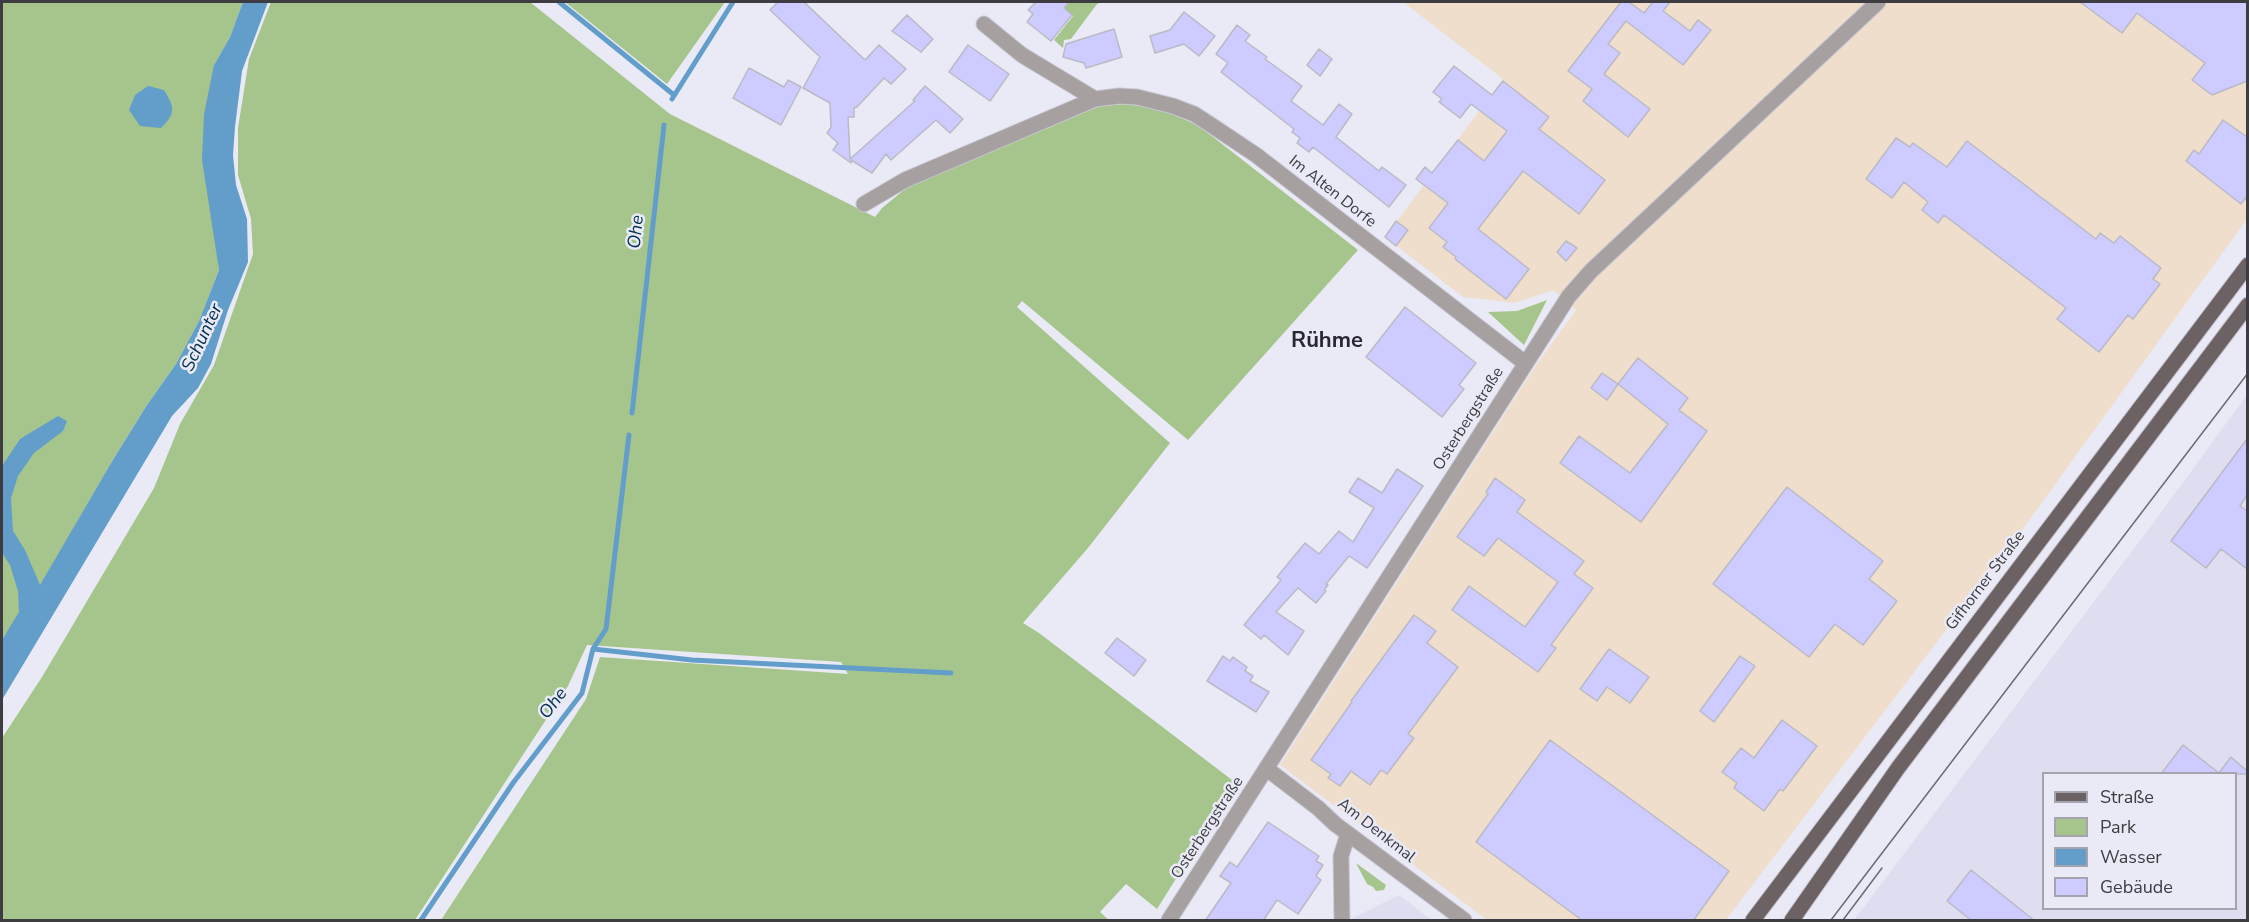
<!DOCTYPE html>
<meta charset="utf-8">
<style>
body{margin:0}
#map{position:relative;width:2249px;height:922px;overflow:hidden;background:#eaeaf6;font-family:"Nunito Sans",sans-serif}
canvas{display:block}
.frame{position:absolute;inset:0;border:3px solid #3c3c41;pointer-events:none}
.legend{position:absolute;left:2042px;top:772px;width:195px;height:138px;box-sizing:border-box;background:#eaeaf6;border:2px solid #a4a4ae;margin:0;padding:8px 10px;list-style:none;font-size:18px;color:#3c3c41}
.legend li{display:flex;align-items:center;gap:12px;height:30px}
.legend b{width:30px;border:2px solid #a4a4ae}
</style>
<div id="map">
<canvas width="2249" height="922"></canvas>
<div class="frame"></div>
<ul class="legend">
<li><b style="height:8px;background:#6c6263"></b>Straße</li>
<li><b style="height:16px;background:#a5c58d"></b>Park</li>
<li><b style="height:16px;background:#629ec9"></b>Wasser</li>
<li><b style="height:16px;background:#cdcbff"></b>Gebäude</li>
</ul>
</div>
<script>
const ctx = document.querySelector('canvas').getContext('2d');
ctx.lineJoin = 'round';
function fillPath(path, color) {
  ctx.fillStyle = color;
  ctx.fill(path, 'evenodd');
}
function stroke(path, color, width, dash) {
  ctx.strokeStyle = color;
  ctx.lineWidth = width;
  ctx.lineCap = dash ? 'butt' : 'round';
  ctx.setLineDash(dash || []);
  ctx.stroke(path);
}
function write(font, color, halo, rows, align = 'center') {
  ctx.font = font + ' "Nunito Sans",sans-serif';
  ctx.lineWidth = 5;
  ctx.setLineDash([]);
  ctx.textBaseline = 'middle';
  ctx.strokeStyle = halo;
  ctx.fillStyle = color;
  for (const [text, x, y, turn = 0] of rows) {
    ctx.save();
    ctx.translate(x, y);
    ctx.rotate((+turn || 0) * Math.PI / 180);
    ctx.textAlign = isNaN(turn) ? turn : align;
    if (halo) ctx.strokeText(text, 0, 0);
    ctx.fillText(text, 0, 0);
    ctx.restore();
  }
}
fillPath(new Path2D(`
 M1403 2H2247V219L2025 526 1726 920H1487L1280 765 1534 368 1576 310 1553 290 1515 303 1463 297 1385 237 1503 79Z`), '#f0decd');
fillPath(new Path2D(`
 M2247 395V920H1854L2151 526ZM2044 774H2236V908H2044Z
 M1399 895 1432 920H1351V919Z`), '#dedef0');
fillPath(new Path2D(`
 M2 2H243L230 37 214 65V230L219 270 199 321 176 364 147 405 111 463 40 586 2 640V108L3 67 2 65Z
 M271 2H530L670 114 875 217 882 208 910 185 1100 106 1126 104 1162 109 1199 126 1358 250 1188 440 1022 301 1017 307 1170 443 1088 548 1023 623 1039 633 1236 783 1157 909 1126 884 1100 912 1109 920H441L586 699 600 657 848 674 841 662 587 645 568 686 415 920H2V738L42 677 154 488 180 424 214 365 253 254 251 219 238 175V128L249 59Z
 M565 2H725L667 84Z
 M1069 2H1103L1097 4 1071 39 1064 40 1063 48 1054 40 1073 16 1064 8Z
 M1547 300 1524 345 1488 312 1517 311Z
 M1356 863 1386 885 1384 890 1376 891 1373 887 1367 884Z`), '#a5c58d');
fillPath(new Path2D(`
 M243 2H268L242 71 235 127 233 155 236 185 247 219 248 262 228 310 211 364 198 388 172 416 2 700V640L19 612 18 591 10 565 2 553V466L20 439 58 416 67 421 63 431 34 453 18 476 11 498 13 531 25 550 40 585 111 463 147 405 176 364 199 321 219 270 202 160 204 114 214 65 230 37Z
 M148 86 164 90C175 108 176 113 161 128L140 126 129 110 135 95Z`), '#629ec9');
stroke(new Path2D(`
 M559 2 674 95
 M672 99 733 2
 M632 413 664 125
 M593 649 692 660 951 673
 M421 920 513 783 582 693 593 649 606 629 629 435`), '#629ec9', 5);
const building = new Path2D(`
 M778 2H804L865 60 879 45 906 69 891 84 884 78 857 107 854 108V117H848L850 159 915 101 913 100 925 86 963 119 950 133 936 120 891 160 886 154 872 173 851 160V163L833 150 838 143 827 133 831 127 830 103 803 88 820 57 770 10Z
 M1036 2H1069L1064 8 1072 15 1051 41 1027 22 1033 14 1028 10Z
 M1621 2H1629L1644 13 1653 2H1670L1663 11 1690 31 1698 20 1711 30 1683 65 1626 21 1608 44 1620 53 1604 74 1650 109 1628 137 1583 101 1592 89 1568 71Z
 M2080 2H2247V81L2212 95 2192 80 2205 63 2137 13 2122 33Z
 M1184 12 1215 36 1199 56 1184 44 1155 53 1150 36 1170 30Z
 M907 15 933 39 921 52 892 31Z
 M1237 25 1250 35 1245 41 1267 57 1265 59 1302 86 1291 101 1323 125 1339 104 1352 114 1336 137 1379 171 1382 167 1406 185 1389 207 1313 147 1309 152 1297 143 1300 138 1292 132 1294 129 1221 72 1228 63 1216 54Z
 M1114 29 1122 57 1086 68 1084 63 1063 57 1066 44Z
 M968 45 1009 74 990 101 949 72Z
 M1319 49 1332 59 1320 76 1307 65Z
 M1454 66 1492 95 1503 81 1549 117 1539 129 1605 180 1579 214 1523 171 1478 229 1529 269 1506 299 1455 259 1456 257 1443 247 1447 242 1429 228 1448 203 1416 179 1425 167 1432 173 1458 140 1484 161 1507 131 1471 104 1460 118 1439 102 1442 99 1433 92Z
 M749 68 784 87 788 80 801 87 781 125 733 98Z
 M2223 120 2247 137V196L2241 204 2186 161 2194 150 2199 154Z
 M1896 138 1910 147 1913 143 1947 167 1967 141 2096 239 2100 233 2114 243 2120 236 2161 268 2153 279 2160 284 2133 319 2128 315 2099 352 2057 319 2066 308 1944 215 1938 223 1922 210 1928 202 1904 182 1892 198 1866 179Z
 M1396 221 1408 230 1396 246 1385 237Z
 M1566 241 1577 248 1566 261 1557 252Z
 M1405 307 1476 363 1459 385 1464 389 1442 417 1366 357Z
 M1638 358 1688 398 1679 410 1707 431 1641 522 1560 463 1579 436 1630 473 1668 424 1618 384Z
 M1602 373 1618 384 1607 400 1591 388Z
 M2247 439V495L2240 506 2247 511V569L2221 549 2206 568 2171 541Z
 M1397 469 1423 486 1367 568 1349 556 1326 584 1328 585 1324 590 1326 591 1316 603 1298 588 1276 612 1304 631 1288 655 1264 635 1261 639 1244 625 1281 580 1277 577 1305 543 1319 554 1339 531 1353 542 1374 508 1349 492 1358 478 1382 493Z
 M1495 478 1525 500 1517 512 1584 561 1574 574 1593 588 1551 645 1556 648 1538 672 1452 610 1469 586 1525 627 1558 582 1498 538 1484 556 1457 537 1488 494 1486 492Z
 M1787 487 1883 561 1869 579 1897 601 1863 645 1835 624 1809 657 1713 584Z
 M1414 615 1436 631 1427 643 1458 667 1408 734 1414 738 1387 774 1381 770 1370 785 1351 771 1340 786 1328 778 1331 774 1311 760 1352 702 1351 701Z
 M1117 638 1146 660 1134 676 1105 653Z
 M1609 649 1649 677 1630 703 1607 687 1597 701 1580 689Z
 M1223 656 1230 661 1233 657 1247 667 1245 671 1253 676 1250 681 1269 692 1256 712 1207 681Z
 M1740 656 1755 666 1714 722 1700 711Z
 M1782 720 1817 746 1783 791 1780 789 1764 811 1734 788 1737 783 1722 772 1741 748 1754 758Z
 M1550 740 1729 871 1693 921H1583L1476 842Z
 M2183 745 2219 773 2231 757 2247 771V774H2161Z
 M1268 822 1319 856 1316 861 1323 865 1316 876 1321 880 1298 914 1277 900 1263 921H1205L1231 883 1220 876 1230 862 1237 867Z
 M1971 870 2035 921H1972L1947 901Z`);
fillPath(building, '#cdcbff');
stroke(building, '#babac5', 1.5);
const minor = new Path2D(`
 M984 24 1022 55 1095 99 1119 96 1137 97 1173 106 1194 114 1211 125 1256 155 1525 363
 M864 204 905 180 1095 99
 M1267 769 1318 808 1335 824 1464 920
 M1169 920 1569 296 1591 271 1878 2
 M1342 920 1341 856 1348 834`);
const major = new Path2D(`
 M1753 920 2248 265
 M1792 920 1898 768 2248 305`);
stroke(minor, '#c7c7d2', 17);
stroke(major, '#c7c7d2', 17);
stroke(minor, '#a6a0a1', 15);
stroke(major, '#6c6263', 15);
stroke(new Path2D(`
 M1831 920 2248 373
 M1843 920 1882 868`), '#6b6b72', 1.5);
write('16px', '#3c3c41', '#eaeaf6', [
 ["Im Alten Dorfe",1332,192,38],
 ["Osterbergstraße",1469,419,-58],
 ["Gifhorner Straße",1986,581,-53],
 ["Osterbergstraße",1208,828,-57],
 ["Am Denkmal",1376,831,38]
]);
write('italic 18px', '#00314d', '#eaeaf6', [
 ["Ohe",637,232,-84],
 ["Schunter",203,338,-65],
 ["Ohe",554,704,-53]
]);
write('bold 22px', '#292831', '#eaeaf6', [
 ["Rühme",1327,342]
]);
</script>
